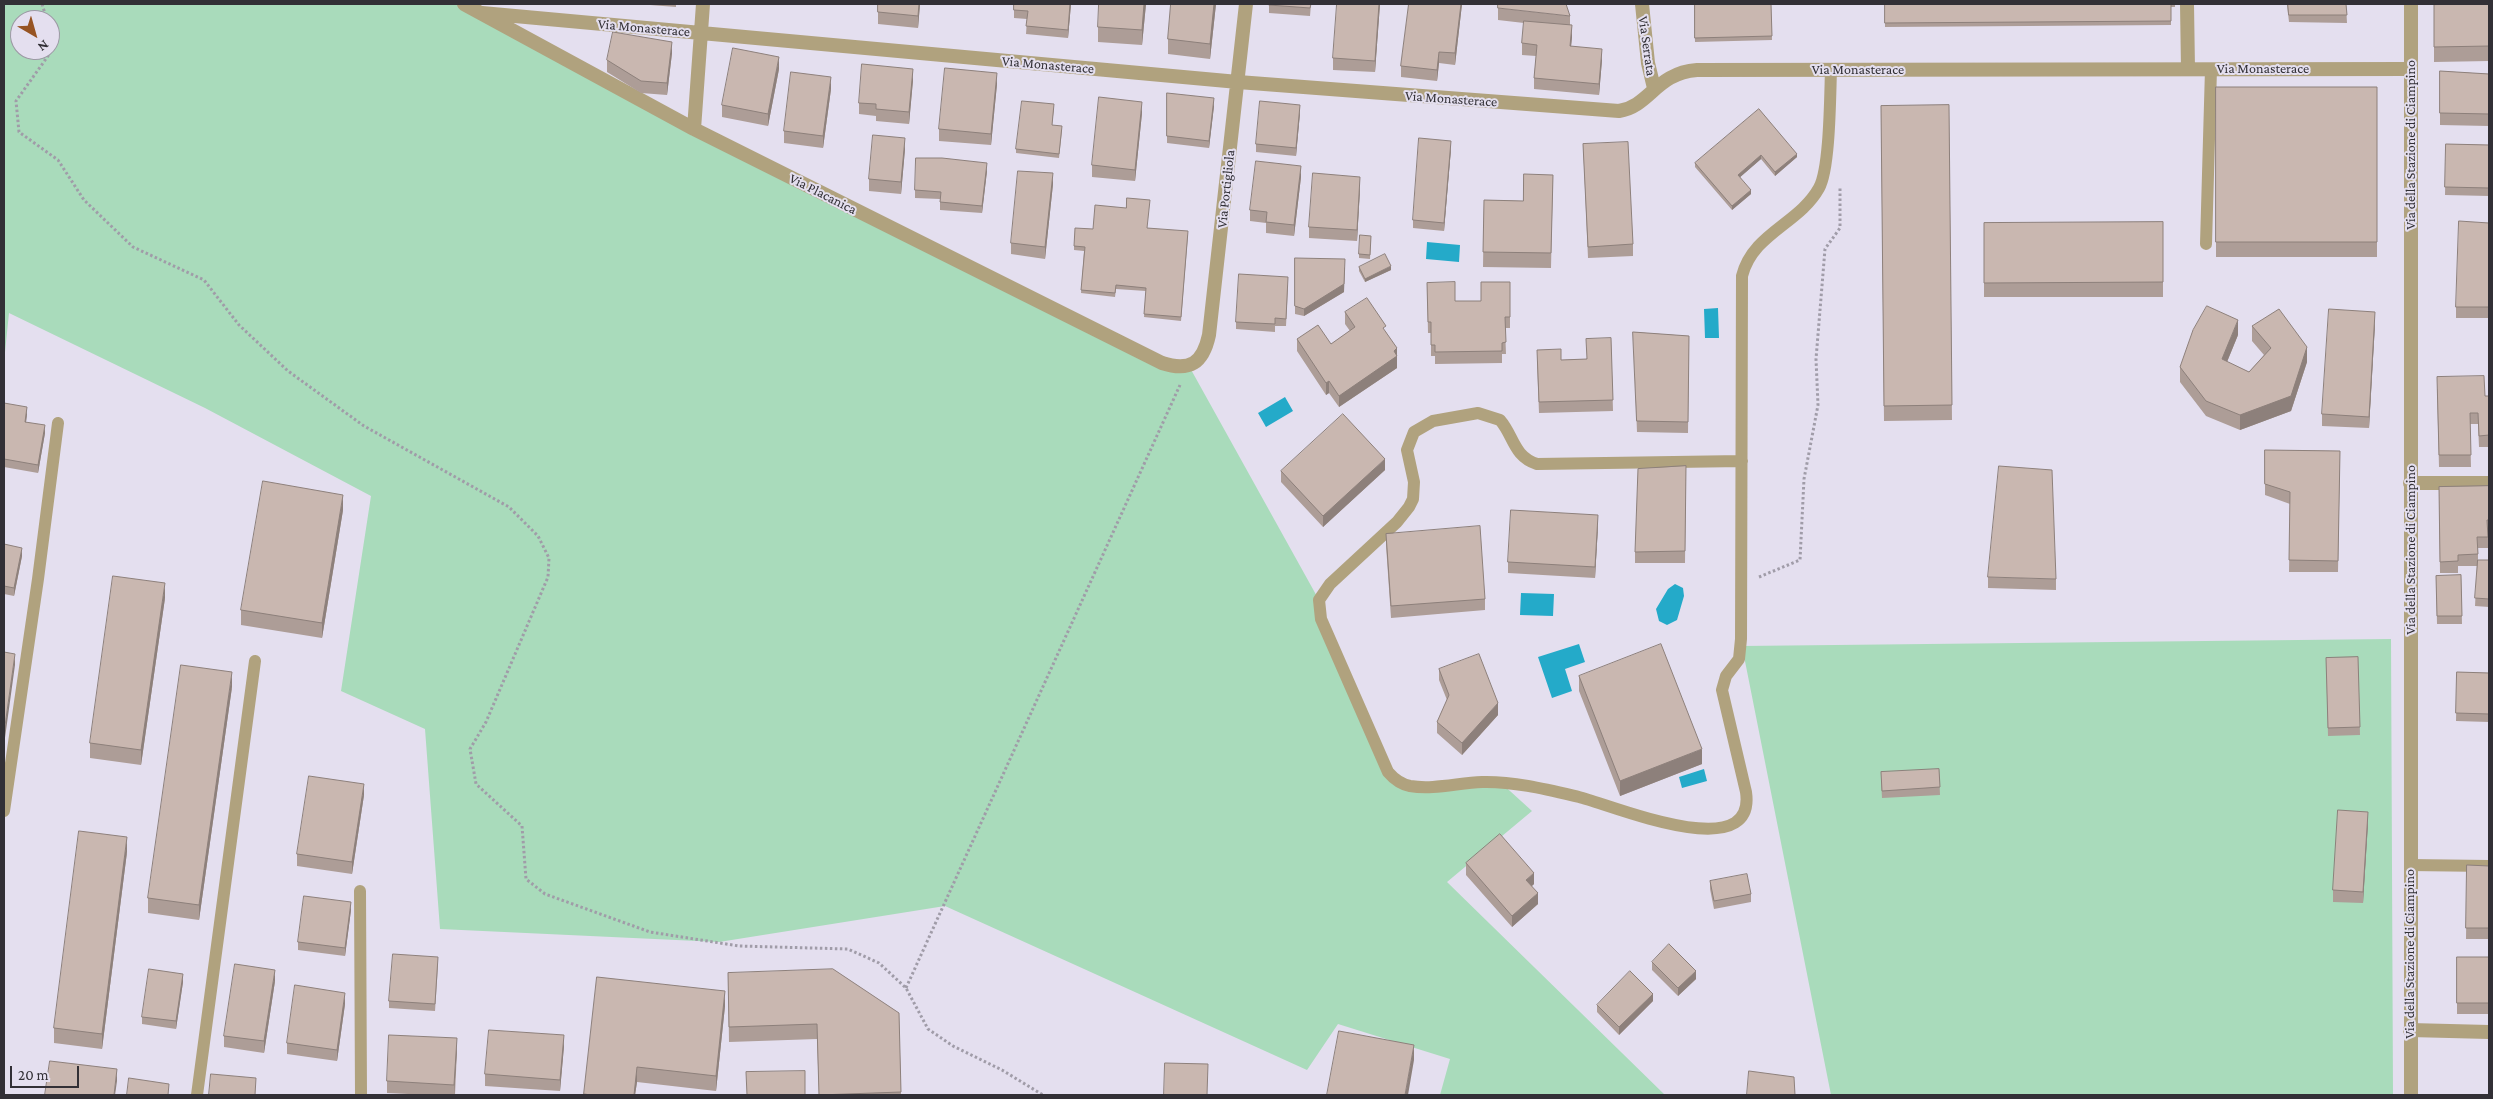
<!DOCTYPE html>
<style>
body{margin:0}
#map{position:relative;width:2493px;height:1099px;overflow:hidden;background:#e4dfef;font-family:"Crimson Pro",serif}
canvas{display:block}
.frame{position:absolute;inset:0;border:5px solid #323036;pointer-events:none}
.north{position:absolute;left:10px;top:10px;width:50px;height:50px;box-sizing:border-box;background:#e4dfef;border:1px solid #9d99a5;border-radius:50%;rotate:142deg;font-size:14px;font-weight:700;line-height:20px;text-align:center;color:#323036}
.north::after{content:'';display:block;margin:auto;width:18px;height:22px;background:#975423;clip-path:polygon(50% 0,100% 100%,50% 72%,0 100%)}
.scale{position:absolute;left:10px;top:1066px;width:69px;height:22px;box-sizing:border-box;border:2px solid #323036;border-top:0;padding-left:6px;font-size:15px;line-height:18px;white-space:nowrap;color:#323036;-webkit-text-stroke:4px #e4dfef;paint-order:stroke}
</style>
<div id="map">
<canvas width="2493" height="1099"></canvas>
<div class="frame"></div>
<div class="north">N</div>
<div class="scale">20 m</div>
</div>
<script>
const ctx = document.querySelector('canvas').getContext('2d');
ctx.lineJoin = 'round';
function fillPath(path, color) {
  ctx.fillStyle = color;
  ctx.fill(path, 'evenodd');
}
function stroke(path, color, width, dash) {
  ctx.strokeStyle = color;
  ctx.lineWidth = width;
  ctx.lineCap = dash ? 'butt' : 'round';
  ctx.setLineDash(dash || []);
  ctx.stroke(path);
}
function write(font, color, halo, rows, align = 'center') {
  ctx.font = font + ' "Crimson Pro",serif';
  ctx.lineWidth = 4;
  ctx.setLineDash([]);
  ctx.textBaseline = 'middle';
  ctx.strokeStyle = halo;
  ctx.fillStyle = color;
  for (const [text, x, y, turn = 0] of rows) {
    ctx.save();
    ctx.translate(x, y);
    ctx.rotate((+turn || 0) * Math.PI / 180);
    ctx.textAlign = isNaN(turn) ? turn : align;
    if (halo) ctx.strokeText(text, 0, 0);
    ctx.fillText(text, 0, 0);
    ctx.restore();
  }
}
fillPath(new Path2D(`
 M4 4H464L1162 363 1189 366 1319 600 1385 767 1401 783 1499 781 1532 811 1447 882 1665 1095H1440L1450 1059 1338 1024 1307 1070 945 906 719 942 440 929 425 729 341 691 371 496 205 408 9 313 4 362ZM20 20H50V50H20Z
 M2391 639 2393 1095H1831L1742 646Z`), '#a9dbbb');
fillPath(new Path2D(`
 M1427 242 1460 245 1459 262 1426 259Z
 M1718 308 1719 338H1705L1704 309Z
 M1285 397 1293 411 1266 427 1258 413Z
 M1675 584 1683 588 1684 596 1677 620 1667 625 1659 621 1656 609 1668 589Z
 M1521 593 1554 594 1553 616 1520 615Z
 M1579 644 1585 662 1565 669 1572 691 1552 698 1538 657Z
 M1704 769 1707 781 1682 788 1679 777Z`), '#24aac9');
stroke(new Path2D(`
 M42 4 47 20
 M50 31V35
 M49 50 48 56 16 101 19 132 58 160 84 200 133 247 204 280 239 325 288 371 364 426 509 507 538 536 549 558 548 577 486 722 470 749 476 784 522 826 526 879 545 894 650 932 739 946 848 949 879 963 906 988 928 1029 953 1046 1002 1070 1043 1095
 M1759 577 1800 560 1804 479 1818 405 1816 359 1825 249 1840 228V187
 M906 988 1180 385`), '#a09ca8', 3, [2.5, 2.5]);
stroke(new Path2D(`
 M2206 244 2211 69
 M1742 461 1537 464C1513 456 1514 436 1500 420L1478 413 1433 421 1414 432 1407 450 1414 482 1413 499 1409 507 1397 522 1330 584 1319 600 1321 619 1388 772C1394 779 1400 784 1410 786 1433 790 1458 783 1482 782 1513 781 1549 790 1579 797 1612 805 1757 867 1746 792L1722 690 1726 676 1739 659 1741 639 1742 276C1753 233 1799 224 1819 188 1830 169 1830 96 1831 70
 M4 811 38 579 58 423
 M2410 865 2489 866
 M360 891 361 1095
 M197 1095 255 661`), '#b0a27e', 12);
stroke(new Path2D(`
 M464 4 694 129 1162 363C1190 372 1203 363 1209 335L1246 4
 M1642 4 1648 63 1654 88
 M2187 4 2188 69
 M482 13 1238 82 1619 111C1650 106 1656 73 1697 70L2411 69
 M694 129 703 4
 M2410 483H2489
 M2410 1030 2489 1032`), '#b0a27e', 14);
stroke(new Path2D(`
 M2411 4V1095`), '#b0a27e', 14);
fillPath(new Path2D(`
 M637 4H676V7Z
 M878 4H920L918 28 878 24Z
 M1071 4 1068 38 1026 34 1027 19 1014 18V10Z
 M1146 4 1142 45 1098 42V27Z
 M1171 4H1216L1210 59 1168 54V39Z
 M1269 4H1311L1310 16 1269 13Z
 M1380 4 1375 72 1333 70V58Z
 M1409 4H1462L1455 65 1439 63 1437 81 1401 77V66Z
 M1694 4H1771L1772 40 1695 42Z
 M1885 4H2175V7H2171V25L1885 27Z
 M2287 4H2346L2347 23 2289 22Z
 M2489 4V61L2434 62V5Z
 M1498 8 1570 16V25L1572 37 1571 46 1602 60 1599 95 1534 89V78L1536 56 1522 55V43L1524 23 1498 20Z
 M672 53 667 95 641 93 607 72V60Z
 M779 69 768 126 722 117V105Z
 M2440 71 2489 74V126L2440 125Z
 M913 80 909 124 876 121V116L859 114V103Z
 M997 84 991 145 939 141V129Z
 M2216 87H2377V257H2216Z
 M831 89 823 148 784 143V131Z
 M1167 93 1214 106 1209 148 1167 143Z
 M1949 105 1952 420 1884 421 1881 106Z
 M1054 108 1052 125 1062 130 1059 158 1016 153V149Z
 M1759 109 1797 157 1775 176 1761 159 1740 177 1751 194 1732 210 1695 167V163Z
 M1142 113 1135 181 1092 177V165Z
 M1300 113 1296 156 1256 152V144Z
 M1583 144 1633 244V256L1588 258Z
 M2446 144 2489 145V196L2445 195Z
 M905 149 901 194 869 191V179Z
 M1451 149 1444 231 1413 228V220Z
 M987 171 982 213 940 210V199L915 198V190Z
 M1553 175 1551 268 1483 267 1484 200 1523 201Z
 M1301 177 1294 236 1266 233V223L1250 221V210Z
 M1053 184 1045 259 1011 254V243Z
 M1360 189 1357 241 1309 238V227Z
 M2163 222V297H1984V223Z
 M2489 223V318H2456V307Z
 M1148 228 1188 235 1181 321 1144 317 1146 291 1116 289 1115 297 1081 293 1084 251 1074 250V246L1093 229Z
 M1371 236 1370 259 1359 258V254Z
 M1295 258 1344 292 1304 316 1295 314Z
 M1359 267 1391 270 1365 282 1359 271Z
 M1510 282V328H1505L1506 354H1502V363L1435 364V356H1431V333H1428L1427 283 1455 301H1481Z
 M1288 285 1286 326H1275V332L1236 329V322Z
 M1345 312 1386 332 1397 356V368L1339 407 1329 393 1326 395 1297 351V339L1331 344 1350 331 1345 324Z
 M2375 324 2369 428 2322 426V414Z
 M2252 326 2307 362 2291 411 2240 430 2206 416 2180 382V367L2238 335 2227 362 2249 372 2264 355 2252 341Z
 M1633 332 1689 336 1688 433 1637 432Z
 M1611 338 1613 411 1539 413 1537 361 1586 359Z
 M2437 389 2485 396H2489V447H2479L2478 424H2470L2471 467H2439Z
 M4 403 27 414 26 422 45 433 38 473 4 467Z
 M2265 450 2340 451 2338 572H2289L2290 504 2265 495Z
 M1686 466 1685 563H1635V552Z
 M1385 470 1323 527 1281 482V471Z
 M2489 486V531H2488V548H2478V560H2489V607L2475 606 2477 566H2458V573H2440L2439 487Z
 M343 510 322 638 241 625V610Z
 M1598 526 1595 578 1508 573V562Z
 M1386 534 1485 599V610L1391 618 1386 545Z
 M4 544 22 556 14 596 4 594Z
 M2461 575 2462 624H2437L2436 576Z
 M1988 577 2056 579V590L1988 588Z
 M165 598 141 765 90 758V743Z
 M2358 657 2360 735 2328 736 2326 658Z
 M1439 669 1498 715 1462 755 1437 733V722L1447 700 1439 680Z
 M2457 672 2489 673V722L2456 721Z
 M1579 676 1702 764 1620 796 1579 691Z
 M232 687 199 920 148 913V898Z
 M1939 769 1940 795 1882 798 1881 780Z
 M364 795 352 874 297 866V854Z
 M2368 823 2363 903 2333 902V890Z
 M127 852 102 1049 54 1043V1028Z
 M1466 863 1534 884 1532 886 1538 904 1512 927 1466 875Z
 M2467 865 2489 866V939H2466Z
 M1710 881 1751 894V902L1714 909 1710 889Z
 M351 910 345 956 298 950V942Z
 M2457 957H2489V1014H2457Z
 M1652 962 1696 979 1678 996 1652 970Z
 M438 965 435 1011 389 1008V1001Z
 M728 973 899 1013 901 1095H819L817 1039 729 1042Z
 M597 977 725 1006 716 1091 637 1082 635 1095H584Z
 M275 981 264 1053 224 1047V1036Z
 M183 982 176 1029 142 1024V1017Z
 M1653 1001 1619 1035 1597 1012V1005Z
 M345 1004 337 1061 287 1054V1043Z
 M564 1046 560 1091 485 1086V1074Z
 M457 1050 455 1095H429L387 1093V1081Z`), '#ad9d97');
fillPath(new Path2D(`
 M919 4H920L918 28V16Z
 M1070 4H1071L1068 38V30Z
 M1144 4H1146L1142 45V30Z
 M1214 4H1216L1210 59V44Z
 M1379 4H1380L1375 72V61Z
 M1461 4H1462L1455 65V53Z
 M1572 25V37L1570 57V46Z
 M672 42V53L667 95V83Z
 M1602 49V60L1599 95V84Z
 M1439 52V63L1437 81V70Z
 M779 57V69L768 126V114Z
 M913 69V80L909 124V112Z
 M997 73V84L991 145V134Z
 M831 77V89L823 148V136Z
 M1214 98V106L1209 148V141Z
 M1142 102V113L1135 181V170Z
 M1300 105V113L1296 156V148Z
 M905 138V149L901 194V182Z
 M1451 141V149L1444 231V223Z
 M1797 154V157L1775 176V172Z
 M1761 155V159L1738 179V175Z
 M987 163V171L982 213V206Z
 M1301 166V177L1294 236V225Z
 M1053 173V184L1045 259V247Z
 M1360 177V189L1357 241V230Z
 M1751 190V194L1732 210V206Z
 M1391 266V270L1365 282V279Z
 M1345 267 1344 292 1304 316V309Z
 M2375 312V324L2369 428V417Z
 M2238 320V335L2222 374V359Z
 M2307 347V362L2291 411 2240 430V415Z
 M1397 348V368L1339 407V396Z
 M1329 381V393L1326 395V383Z
 M27 407V414L25 430V422Z
 M45 425V433L38 473V465Z
 M1385 459V470L1323 527V516Z
 M343 495V510L322 638V623Z
 M1598 515V526L1595 578V567Z
 M22 548V556L14 596V588Z
 M165 583V598L141 765V750Z
 M15 654V665L4 745V733Z
 M232 672V687L199 920V905Z
 M1498 703V715L1462 755V743Z
 M1702 749V764L1620 796V781Z
 M364 784V795L352 874V862Z
 M2368 812V823L2363 903V892Z
 M127 837V852L102 1049V1034Z
 M1534 873V884L1526 891V880Z
 M1538 893V904L1512 927V916Z
 M351 902V910L345 956V948Z
 M275 970V981L264 1053V1041Z
 M1696 971V979L1678 996V988Z
 M183 974V982L176 1029V1021Z
 M725 991V1006L716 1091V1076Z
 M345 993V1004L337 1061V1050Z
 M1653 994V1001L1619 1035V1027Z
 M564 1035V1046L560 1091V1080Z
 M457 1038V1050L454 1095V1085Z
 M1414 1045V1060L1408 1095H1405Z
 M637 1067V1082L635 1095H634Z
 M117 1069V1081L115 1095H114Z`), '#8d807b');
const building = new Path2D(`
 M878 4H919L918 16 878 12Z
 M1014 4H1070L1068 30 1026 26 1028 11 1014 10Z
 M1099 4H1144L1142 30 1098 27Z
 M1171 4H1214L1210 44 1168 39Z
 M1269 4H1311L1310 8 1269 5Z
 M1337 4H1379L1375 61 1333 58Z
 M1409 4H1461L1455 53 1439 52 1437 70 1401 66Z
 M1498 4H1566L1570 16 1498 8Z
 M1695 4H1771L1772 36 1695 38Z
 M1885 4H2171V21L1885 23Z
 M2288 4H2346L2347 15H2289Z
 M2489 4V46L2434 47V5Z
 M1524 21 1572 25 1570 46 1602 49 1599 84 1534 78 1537 45 1522 43Z
 M613 32 672 42 667 83 641 81 607 60Z
 M733 48 779 57 768 114 722 105Z
 M862 64 913 69 909 112 876 109V104L859 103Z
 M945 68 997 73 991 134 939 129Z
 M2440 71 2489 74V114L2440 113Z
 M791 72 831 77 823 136 784 131Z
 M2216 87H2377V242H2216Z
 M1167 93 1214 98 1209 141 1167 136Z
 M1099 97 1142 102 1135 170 1092 165Z
 M1022 101 1054 104 1052 125 1062 126 1059 154 1016 149Z
 M1260 101 1300 105 1296 148 1256 144Z
 M1949 105 1952 405 1884 406 1881 106Z
 M1759 109 1797 154 1775 172 1761 155 1738 175 1751 190 1732 206 1695 163Z
 M873 135 905 138 901 182 869 179Z
 M1419 138 1451 141 1444 223 1413 220Z
 M1628 142 1633 244 1588 247 1583 144Z
 M2446 144 2489 145V188L2445 187Z
 M916 158H942L987 163 982 206 940 202 941 192 915 190Z
 M1256 161 1301 166 1294 225 1266 222 1267 212 1250 210Z
 M1018 171 1053 173 1045 247 1011 243Z
 M1313 173 1360 177 1357 230 1309 227Z
 M1524 174 1553 175 1551 253 1483 252 1484 200 1523 201Z
 M1127 198 1150 200 1147 228 1188 231 1181 317 1144 314 1146 288 1116 285 1115 293 1081 290 1085 247 1074 246 1075 228 1093 229 1095 205 1126 208Z
 M2459 221 2489 223V307H2456Z
 M2163 222V282L1984 283V223Z
 M1360 235 1371 236 1370 255 1359 254Z
 M1385 254 1391 266 1365 279 1359 267Z
 M1295 258 1345 259 1344 284 1304 309 1295 306Z
 M1239 274 1288 277 1286 319 1275 318V324L1236 322Z
 M1455 282V301H1481V282H1510V317H1505L1506 342 1502 343V351L1435 352V345H1431V322H1428L1427 283Z
 M1367 298 1386 326 1383 328 1397 348 1394 351 1397 356 1339 396 1329 381 1326 383 1297 339 1318 325 1331 344 1355 327 1345 312Z
 M2207 306 2238 320 2222 359 2249 372 2271 348 2252 326 2279 309 2307 347 2291 396 2240 415 2206 401 2180 367 2193 330Z
 M2329 309 2375 312 2369 417 2322 414Z
 M1633 332 1689 336 1688 422 1637 421Z
 M1611 338 1613 400 1539 402 1537 350 1561 349V360L1587 359 1586 339Z
 M2484 376 2485 396H2489V435L2479 436 2478 413H2470L2471 455H2439L2437 377Z
 M4 403 27 407 25 422 45 425 38 465 4 459Z
 M1343 414 1385 459 1323 516 1281 471Z
 M2265 450 2340 451 2338 561 2289 560 2290 492 2265 484Z
 M1686 466 1685 551 1635 552 1638 469Z
 M1999 466 2052 470 2056 579 1988 577Z
 M263 481 343 495 322 623 241 610Z
 M2489 486V520H2487L2488 537H2477L2478 554 2458 555V561L2440 562 2439 487Z
 M1511 510 1598 515 1595 567 1508 562Z
 M1480 526 1485 599 1391 606 1386 534Z
 M4 544 22 548 14 588 4 586Z
 M2478 560H2489V599L2475 598Z
 M2461 575 2462 616H2437L2436 576Z
 M113 576 165 583 141 750 90 743Z
 M1661 644 1702 749 1620 781 1579 676Z
 M4 652 15 654 4 733Z
 M1479 654 1498 703 1462 743 1437 722 1449 695 1439 669Z
 M2358 657 2360 727 2328 728 2326 658Z
 M181 665 232 672 199 905 148 898Z
 M2457 672 2489 673V714L2456 713Z
 M1939 769 1940 787 1882 791 1881 772Z
 M309 776 364 784 352 862 297 854Z
 M2338 810 2368 812 2363 892 2333 890Z
 M79 831 127 837 102 1034 54 1028Z
 M1500 834 1534 873 1526 880 1538 893 1512 916 1466 863Z
 M2467 865 2489 866V928H2466Z
 M1747 874 1751 894 1714 901 1710 881Z
 M304 896 351 902 345 948 298 942Z
 M1669 944 1696 971 1678 988 1652 962Z
 M393 954 438 957 435 1004 389 1001Z
 M2457 957H2489V1003H2457Z
 M235 964 275 970 264 1041 224 1036Z
 M149 969 183 974 176 1021 142 1017Z
 M833 969 899 1013 901 1092 819 1095 817 1024 729 1027 728 973Z
 M1630 971 1653 994 1619 1027 1597 1005Z
 M597 977 725 991 716 1076 637 1067 634 1095H591L584 1094Z
 M295 985 345 993 337 1050 287 1043Z
 M489 1030 564 1035 560 1080 485 1074Z
 M1339 1031 1414 1045 1405 1095H1327Z
 M389 1035 457 1038 454 1085 387 1081Z
 M50 1061 117 1069 114 1095H45Z
 M1165 1063 1208 1064 1207 1095H1164Z
 M805 1071V1095H747L746 1072Z
 M1749 1071 1794 1077 1795 1095H1747Z
 M211 1074 256 1078 255 1095H209Z
 M129 1078 169 1084 168 1095H127Z`);
fillPath(building, '#c9b7b0');
stroke(building, '#8d807b', 1);
write('14px', '#323036', '#e4dfef', [
 ["Via Monasterace",644,28,5],
 ["Via Serrata",1647,46,82],
 ["Via Monasterace",1048,65,5],
 ["Via Monasterace",2263,69],
 ["Via Monasterace",1858,70],
 ["Via Monasterace",1451,99,4],
 ["Via della Stazione di Ciampino",2411,145,-90],
 ["Via Portigliola",1226,189,-84],
 ["Via Placanica",823,194,27],
 ["Via della Stazione di Ciampino",2411,550,-90],
 ["Via della Stazione di Ciampino",2410,954,-90]
]);
</script>
